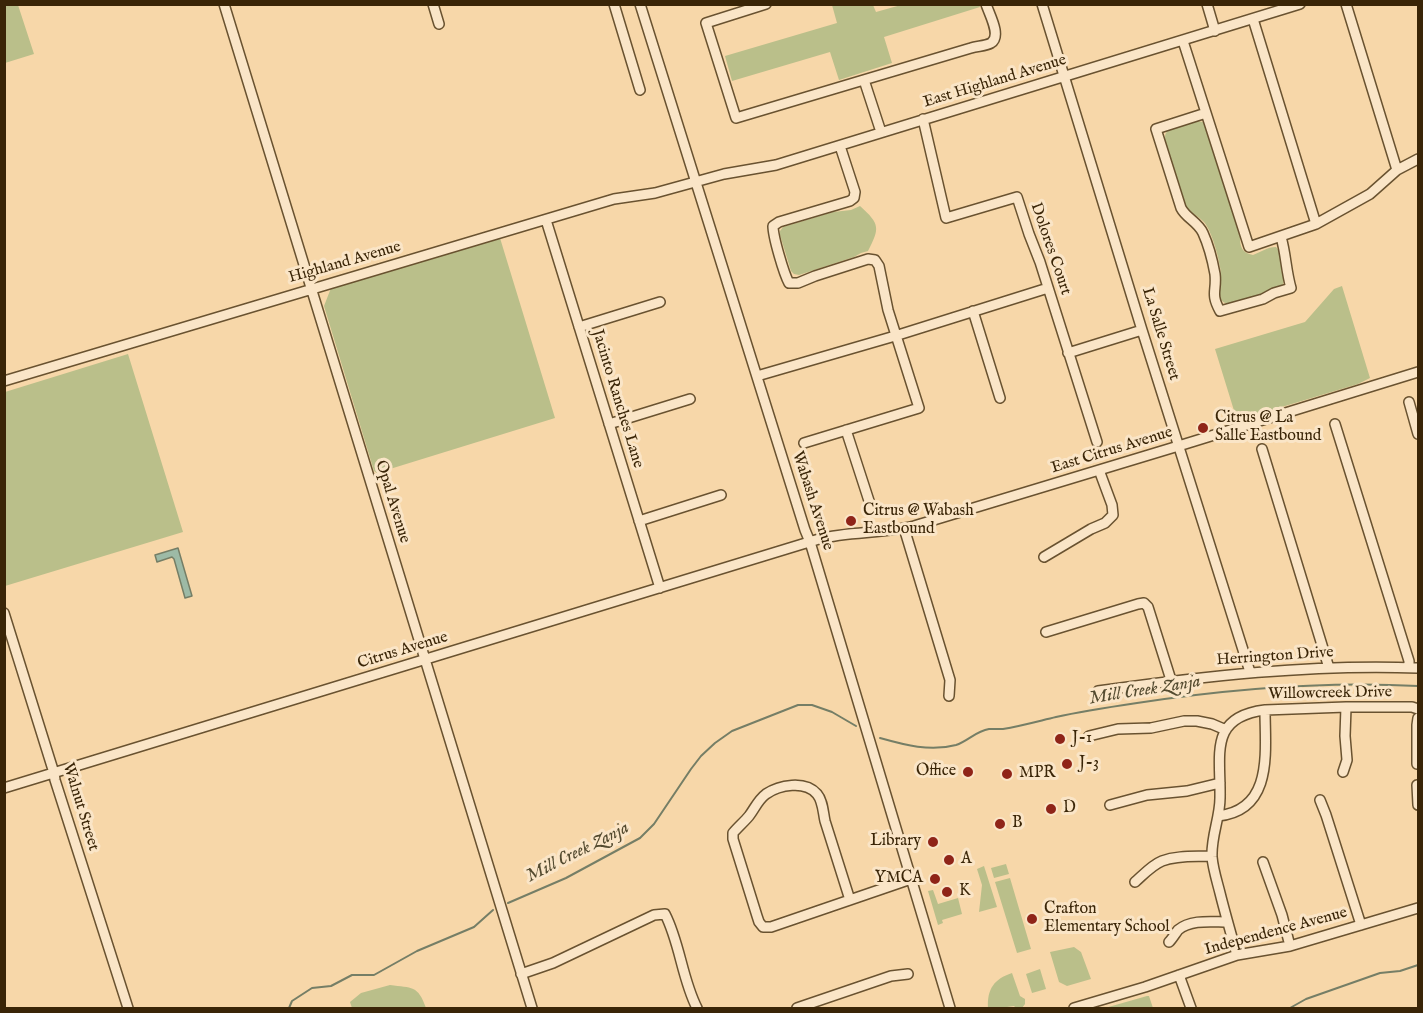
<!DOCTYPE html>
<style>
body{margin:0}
#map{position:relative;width:1423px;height:1013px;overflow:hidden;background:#f7d7a9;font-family:"IM FELL English",serif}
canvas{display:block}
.frame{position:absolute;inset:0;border:6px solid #3a2507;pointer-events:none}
</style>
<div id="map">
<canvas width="1423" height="1013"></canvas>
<div class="frame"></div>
</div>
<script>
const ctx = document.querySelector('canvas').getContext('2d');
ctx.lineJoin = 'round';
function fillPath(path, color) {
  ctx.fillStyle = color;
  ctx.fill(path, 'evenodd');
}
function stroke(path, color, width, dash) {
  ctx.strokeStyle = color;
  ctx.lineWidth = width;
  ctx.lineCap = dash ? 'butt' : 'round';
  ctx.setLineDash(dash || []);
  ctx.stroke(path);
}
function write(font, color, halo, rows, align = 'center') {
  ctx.font = font + ' "IM FELL English",serif';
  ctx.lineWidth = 6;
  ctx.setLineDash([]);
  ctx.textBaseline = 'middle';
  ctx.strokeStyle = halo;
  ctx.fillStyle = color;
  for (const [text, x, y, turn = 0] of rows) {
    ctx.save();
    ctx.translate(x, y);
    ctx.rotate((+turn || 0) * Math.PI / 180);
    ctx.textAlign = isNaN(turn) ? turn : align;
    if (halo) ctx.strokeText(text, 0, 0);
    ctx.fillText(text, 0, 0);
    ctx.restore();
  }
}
fillPath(new Path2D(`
 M5 4 18 5 34 54 5 63Z
 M979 4 980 7 884 37 892 63 839 80 830 52 732 81 725 56 837 23 832 5H873L876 12 901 5Z
 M1197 121 1203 122 1205 124 1240 237C1240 247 1242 253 1253 255 1261 252 1267 247 1276 247 1283 254 1281 261 1281 269 1282 274 1285 280 1283 284 1279 291 1238 302 1229 304 1213 303 1223 279 1220 267 1218 255 1212 232 1204 222 1198 216 1192 214 1186 206L1165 140C1165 135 1165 132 1170 129Z
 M860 206C880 224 880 228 868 251L861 253 854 257 799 275 794 274 791 271 780 235V231L783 227 833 212 851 210Z
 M500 238 555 418 377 473 374 471 324 306 331 288Z
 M1342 286 1370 378 1358 384 1242 419 1236 417 1215 349 1305 322 1334 289Z
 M128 354 183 532 5 586V392Z
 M1006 864 1009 874 994 878 991 868Z
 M984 866 997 907 979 912 982 885 977 869Z
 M1010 878 1031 949 1017 953 995 882Z
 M933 890 938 904 958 898 962 914 942 920 943 923 938 925 928 891Z
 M1074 947 1081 952 1091 979 1067 986 1059 982 1050 952Z
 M1040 969 1046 989 1032 993 1026 974Z
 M1012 973 1020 996 1025 999V1004L1022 1008H1016L1014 1006 1000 1008H988C987 989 994 979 1012 973Z
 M390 985C412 988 418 985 426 1008H352L350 1002 361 993Z
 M1147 996H1149L1153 1008H1105Z`), '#babf8a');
const water = new Path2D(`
 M178 548 192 596 185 598 174 559 172 557 157 562 155 555Z`);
fillPath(water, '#9dbaa6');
stroke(water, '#757e66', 1.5);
stroke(new Path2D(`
 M880 738C905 745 930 752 956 745 968 741 976 731 989 729 994 729 998 729 1003 729 1021 726 1039 721 1056 717 1083 711 1110 707 1137 703 1229 689 1326 681 1418 686
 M508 903 566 878 640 838 654 824 691 769 701 756 715 743 732 731 798 705H812L832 712 856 726
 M289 1008 292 1001 312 988 331 986 352 975H374L417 951 474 927 493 910
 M1290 1008 1306 999 1380 973 1400 971 1418 965`), '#757e66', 2);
const minor = new Path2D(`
 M224 4 532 1008
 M433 4 439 24
 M614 4 640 90
 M640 4 805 530 810 542 950 1008
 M766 4 706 23 736 118 971 48C977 46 986 46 991 43 1002 36 989 14 986 4
 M1042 4 1142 330 1250 672
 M1207 4 1215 31
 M1346 4 1397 170
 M1253 19 1316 224
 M1183 41 1249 247 1316 224 1370 194 1397 170 1418 159
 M864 80 881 132
 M1206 113 1156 129 1181 208C1186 218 1198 222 1203 233 1208 244 1213 263 1215 274 1217 291 1210 293 1220 311L1263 299 1274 293 1291 288C1286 271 1286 254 1281 237
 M923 119 946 218 1017 197 1029 234 1040 262 1097 442
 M546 220 660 588
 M973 311 1000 398
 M579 327 660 302
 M1068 353 1142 330
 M757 376 895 336 1048 288
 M4 381 614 199 655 193 724 174 776 165 1300 4
 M1409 402 1418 434
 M609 424 690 399
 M1335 424 1409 661V667
 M846 430 871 507
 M804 443 919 408 888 310 879 266 875 260 868 259 815 276 798 283H789C784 274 773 237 773 226L779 222 850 201 854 198 855 192 840 146
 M1262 449 1329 668
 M639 521 721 495
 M904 528 950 680 949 696
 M1044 557 1091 529 1105 523 1113 515 1112 505 1099 470
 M4 613 54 773 55 780 128 1008
 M1046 632 1138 604 1144 603 1148 607 1171 680
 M1098 691C1204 676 1311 664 1418 668
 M1089 736 1118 729 1151 728 1184 721H1197L1212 724 1226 730
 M1417 764V725L1418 718
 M1343 772 1347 760 1345 736 1346 707
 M1417 785 1418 805
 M4 788 819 539C850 531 882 534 914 526L1185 444 1418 372
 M1320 800 1326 815 1361 925
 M1110 805 1147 795 1187 791 1220 783
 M1218 816C1274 810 1265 751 1265 710
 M1263 862 1282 915 1290 946
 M1135 882C1143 875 1152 865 1162 861 1178 855 1196 857 1212 856
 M850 900C842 874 833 847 825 821 823 812 823 801 817 794 805 780 779 785 766 794 758 800 755 808 749 816 744 822 738 827 733 833V839L757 916 759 922 763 927H771L911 879
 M1169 942C1172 939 1175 934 1178 930 1191 919 1212 922 1227 922
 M1237 955C1231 934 1225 913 1220 893 1217 881 1213 869 1212 857 1211 836 1220 818 1220 798 1221 755 1208 717 1265 710L1346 707H1412L1418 709
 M521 974 553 963 654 915 665 914C680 943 682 979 697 1008
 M1179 975 1191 1008
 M797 1008 891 976 908 974
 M1074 1008 1145 987 1237 955 1290 946 1418 908`);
stroke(minor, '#695230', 12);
stroke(minor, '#fae5c7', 9);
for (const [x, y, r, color] of [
 [1203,428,6,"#8f2418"],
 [851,521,6,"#8f2418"],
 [1060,739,6,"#8f2418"],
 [1067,764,6,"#8f2418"],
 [968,772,6,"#8f2418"],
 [1007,774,6,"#8f2418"],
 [1051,809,6,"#8f2418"],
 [1000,824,6,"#8f2418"],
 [933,842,6,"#8f2418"],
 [949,860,6,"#8f2418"],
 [935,879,6,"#8f2418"],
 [947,892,6,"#8f2418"],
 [1032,919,6,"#8f2418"]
]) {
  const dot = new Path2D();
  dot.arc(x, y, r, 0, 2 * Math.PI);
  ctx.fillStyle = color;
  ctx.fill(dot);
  stroke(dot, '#fae5c7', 2);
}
write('16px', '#3a2507', '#fae5c7', [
 ["East Highland Avenue",995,82,-17],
 ["Dolores Court",1050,249,71],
 ["Highland Avenue",345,263,-16],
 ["La Salle Street",1160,334,73],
 ["Jacinto Ranches Lane",617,399,73],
 ["East Citrus Avenue",1112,451,-17],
 ["Wabash Avenue",812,501,72],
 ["Opal Avenue",392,502,73],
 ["Citrus Avenue",403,651,-17],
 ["Herrington Drive",1275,657,-4],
 ["Willowcreek Drive",1330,694,-1],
 ["Walnut Street",80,807,73],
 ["Independence Avenue",1276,932,-15]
]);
write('16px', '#3a2507', '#fae5c7', [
 ["Citrus @ La",1215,419],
 ["Salle Eastbound",1215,437],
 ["Citrus @ Wabash",863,512],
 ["Eastbound",863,530],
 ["J-1",1072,739],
 ["J-3",1079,764],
 ["Office",956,772,"right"],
 ["MPR",1019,774],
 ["D",1063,809],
 ["B",1012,824],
 ["Library",921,842,"right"],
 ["A",961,860],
 ["YMCA",923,879,"right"],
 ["K",959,892],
 ["Crafton",1044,910],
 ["Elementary School",1044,928]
], 'left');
write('italic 18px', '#534a2f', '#fae5c7', [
 ["Mill Creek Zanja",1145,691,-9],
 ["Mill Creek Zanja",578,853,-27]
]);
</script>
